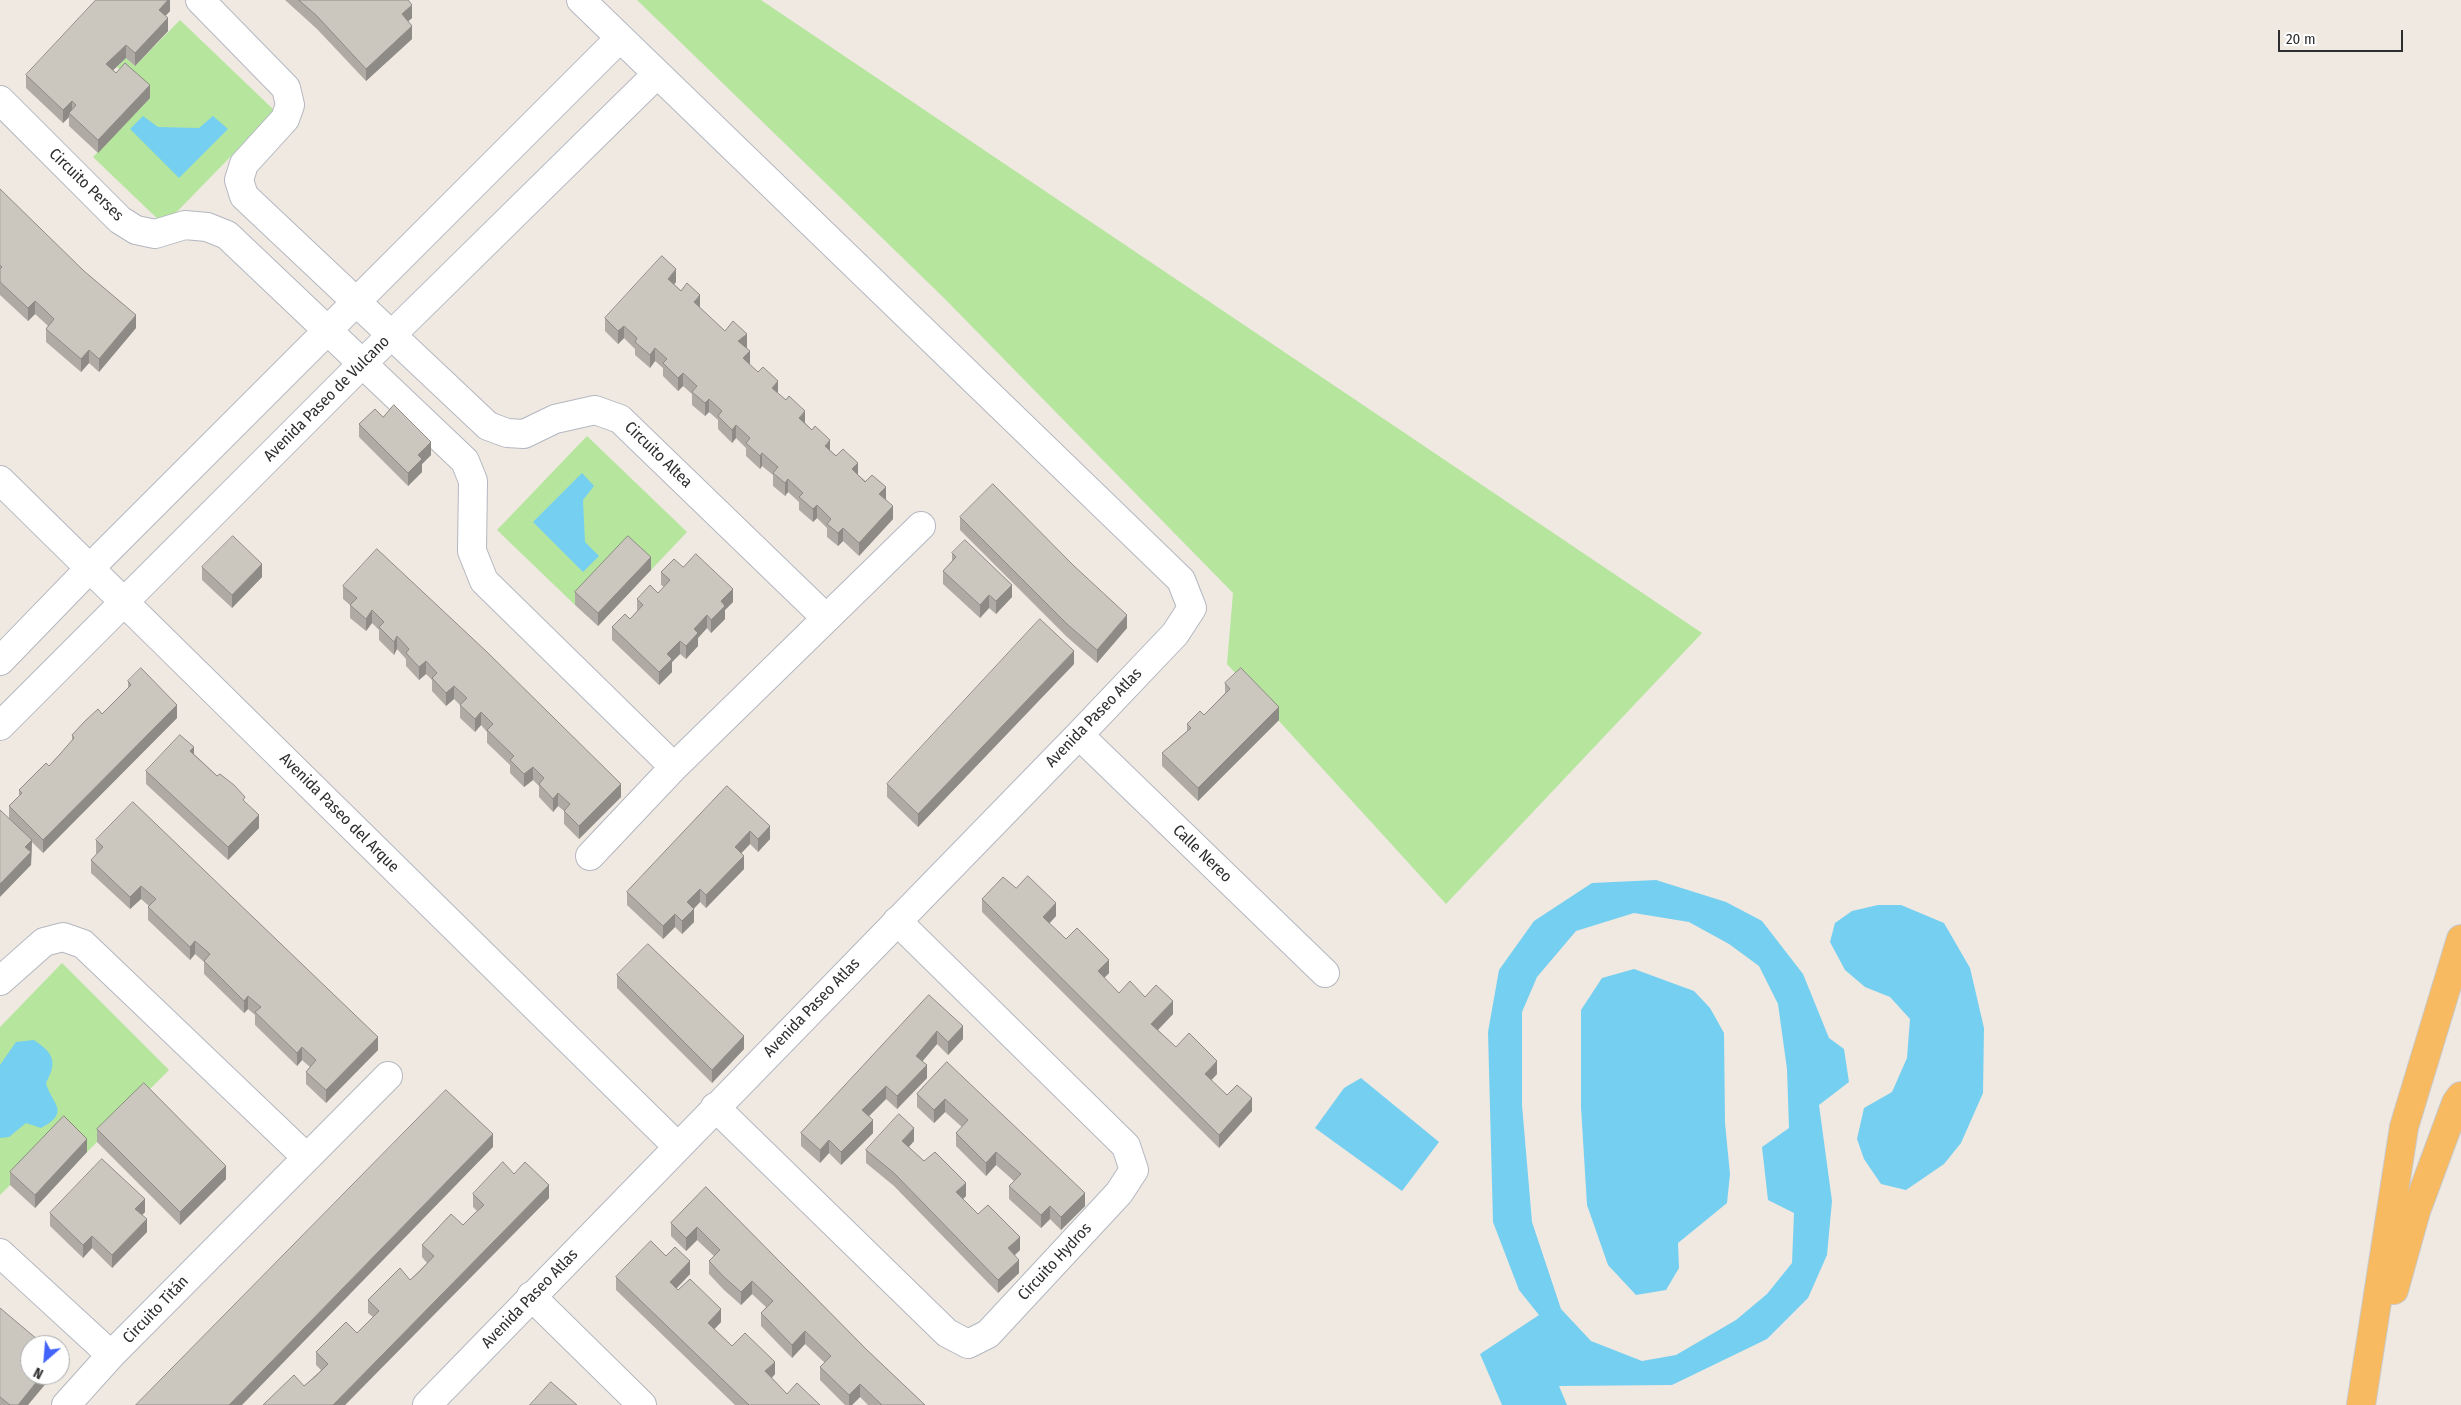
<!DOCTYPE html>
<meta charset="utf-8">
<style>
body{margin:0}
#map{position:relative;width:2461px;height:1405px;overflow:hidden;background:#efe9e1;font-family:"Fira Sans Condensed",sans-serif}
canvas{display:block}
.north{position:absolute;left:20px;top:1335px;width:50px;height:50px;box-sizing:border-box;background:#fff;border:1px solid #ababab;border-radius:50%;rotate:207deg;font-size:14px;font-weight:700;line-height:20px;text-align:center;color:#2e2e2e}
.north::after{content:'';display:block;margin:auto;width:18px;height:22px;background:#4264fb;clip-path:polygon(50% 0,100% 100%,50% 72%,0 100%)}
.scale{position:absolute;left:2278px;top:30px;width:125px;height:22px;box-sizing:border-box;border:2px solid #2e2e2e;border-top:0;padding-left:6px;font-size:15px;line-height:18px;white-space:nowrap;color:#2e2e2e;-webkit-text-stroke:4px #fff;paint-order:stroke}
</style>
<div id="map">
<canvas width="2461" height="1405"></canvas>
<div class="north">N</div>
<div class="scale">20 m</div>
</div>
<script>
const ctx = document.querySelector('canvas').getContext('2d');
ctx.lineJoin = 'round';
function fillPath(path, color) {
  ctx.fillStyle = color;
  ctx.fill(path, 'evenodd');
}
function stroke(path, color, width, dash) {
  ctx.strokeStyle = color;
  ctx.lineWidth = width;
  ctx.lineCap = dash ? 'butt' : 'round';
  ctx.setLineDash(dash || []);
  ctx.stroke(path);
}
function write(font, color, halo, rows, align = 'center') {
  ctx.font = font + ' "Fira Sans Condensed",sans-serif';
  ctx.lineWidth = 5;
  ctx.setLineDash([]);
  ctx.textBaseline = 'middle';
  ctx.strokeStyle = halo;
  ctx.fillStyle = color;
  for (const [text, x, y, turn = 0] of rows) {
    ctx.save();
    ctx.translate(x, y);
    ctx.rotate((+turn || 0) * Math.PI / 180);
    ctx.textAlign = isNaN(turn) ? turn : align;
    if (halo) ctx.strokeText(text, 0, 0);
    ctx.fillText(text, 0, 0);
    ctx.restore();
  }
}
fillPath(new Path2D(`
 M637 0H761L1702 633 1446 904 1227 664 1233 593 944 298Z
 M180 20 275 111 164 225 93 157 150 98 117 67 126 58 135 66Z
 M587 436 687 532 651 570 628 550 575 605 497 530Z
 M62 963 169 1070 87 1152 10 1185 0 1195V1027Z`), '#b6e59e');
fillPath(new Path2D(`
 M143 116 158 127 199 128 213 116 228 129 179 178 130 129Z
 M582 473 594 486 583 500 585 542 599 556 583 572 533 522Z
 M1656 880 1726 902 1762 921 1803 974 1829 1038 1844 1049 1849 1082 1819 1105 1832 1201 1827 1255 1808 1298 1767 1339 1672 1385 1559 1386 1567 1405H1502L1480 1354 1539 1315 1519 1290 1493 1222 1488 1032 1499 970 1534 921 1592 883ZM1634 913 1689 922 1729 944 1759 966 1778 1004 1787 1069 1789 1128 1762 1147 1768 1200 1794 1213 1792 1263 1767 1294 1736 1320 1676 1355 1642 1361 1591 1341 1561 1309 1532 1222 1522 1105V1012L1537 977 1576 931Z
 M1878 905H1901L1944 923 1970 968 1984 1028 1983 1093 1961 1143 1944 1164 1906 1190 1881 1184 1864 1159 1857 1139 1864 1108 1892 1092 1907 1058 1910 1019 1890 997 1865 987 1845 970 1830 942 1835 923 1852 911Z
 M1634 969 1694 991 1710 1008 1724 1033 1725 1123 1730 1174 1727 1203 1678 1243 1679 1268 1666 1290 1636 1295 1608 1265 1587 1205 1581 1107V1010L1602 978Z
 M34 1040C53 1053 58 1061 46 1083 51 1103 72 1112 41 1128L26 1123 9 1137 0 1138V1065L16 1042Z
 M1361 1078 1439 1142 1402 1191 1315 1128 1344 1088Z`), '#75cff0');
const minor = new Path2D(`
 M200 0 286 88 290 105 285 119 244 164 239 180 244 196 488 426 507 433 524 434 555 419 595 410 620 419 826 618
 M0 100 120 220 136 230 155 234 185 225 207 227 227 235 465 461 473 481 472 551 484 581 674 767
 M0 480 678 1147
 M0 661 90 568 620 38
 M0 726 363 363 657 74
 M1079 735 1325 973
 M590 856 674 767 921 526
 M0 981 44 942 63 937 83 944 306 1157
 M715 1107 947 1333 968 1344 988 1334 1119 1193 1134 1170 1126 1146 897 921
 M0 1253 111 1355
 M531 1296 642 1405
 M66 1405 111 1355 388 1076
 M427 1405 1079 735 1175 634 1192 608 1181 580 581 0`);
const trunk = new Path2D(`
 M2394 1290 2416 1211 2456 1103 2461 1096
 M2361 1405 2404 1127 2461 939`);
stroke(minor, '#b4b7c1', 30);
stroke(trunk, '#c9c9c9', 30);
stroke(minor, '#fff', 28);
stroke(trunk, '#f8ba60', 28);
fillPath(new Path2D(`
 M170 0V11L165 16 168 31 135 66 126 58 113 70 150 98 98 153 69 126V117L63 123 26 88V75Z
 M285 0H408L412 18 408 21 412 39 366 81 317 29Z
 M0 189 136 328 99 372 89 363 81 372 46 342V329L48 326 46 324 35 314 28 321 0 295Z
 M676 282 674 284 725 331 747 347 749 364 778 393 830 450 886 499 893 519 859 556 843 541 838 546 827 537V528L817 518 813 522 799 510V502L788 492 785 496 773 486V475L762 466 760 469 746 456V448L736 438 732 443 718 429V420L709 412 705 416 692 405V394L683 386 678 391 663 376V368L655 361 650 368 635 355V349L624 338 618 344 605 331V318Z
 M383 417 431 455 422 464V472L408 486 359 437V424Z
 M960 517 1127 628 1097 663 1067 637 960 530Z
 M952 553 1012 597 996 614 989 608 980 618 943 584V571L952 561Z
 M202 567 262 577 232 608 202 580Z
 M683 567 733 602 725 610V619L711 633 707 628 698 638V646L686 659 680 654 672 662V672L659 685 612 640V627L630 619 637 611V599L658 593 664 587 661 585V572Z
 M651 570 598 626 575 605V592Z
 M343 586 621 797 579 839 564 824V811L558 806 553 812 539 797V786L533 780 524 787 510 773V765L487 743V732L481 725 475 732 460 718V705L454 699 446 706 432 691V680L426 674 419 680 406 666V659L397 649 394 655 379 640V630L372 623 366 631 350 618V605L343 599Z
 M1074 664 918 827 887 797V784Z
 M128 681 177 718 43 853 32 842 31 865 9 818V806L19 796V790L49 766 72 741V735L102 714 128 688Z
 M1225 683 1279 720 1198 801 1162 766V753L1187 731V724L1204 715 1225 693Z
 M194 754 245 802 259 828 228 860 146 784V771Z
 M727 786 770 839 758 852 750 844 741 853 744 869 706 908 700 902 694 909V922L682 934 675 927 663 939 627 905V892Z
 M96 840 378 1050 326 1103 306 1084V1072L310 1067 302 1060 297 1066 255 1025V1015L248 1009 244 1013 204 974V962L195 954 190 960 148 920V907L149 906 141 899 130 909 91 873V860L97 854 96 853Z
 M1016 888 1056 916 1049 924 1066 939 1109 973 1104 978 1119 993 1145 997 1173 1014 1158 1030 1176 1047 1217 1074 1211 1080 1227 1095 1252 1111 1219 1148 982 912V899Z
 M617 975 744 1049 712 1083 617 988Z
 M929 995 963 1039 948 1055 937 1044 922 1061 927 1078 897 1109 886 1099 869 1116 873 1133 841 1165 829 1153 820 1163 801 1146V1133Z
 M947 1062 1085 1206 1061 1230 1050 1219 1041 1228 1009 1199V1186L1014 1181 996 1165 986 1176 956 1146V1133L962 1127 945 1112 934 1123 917 1107V1094Z
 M97 1129 226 1179 180 1225 97 1142Z
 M914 1141 909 1147 924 1161 966 1196 963 1199 978 1214 1020 1250 1015 1255 1019 1273 998 1293 894 1186 866 1163V1150Z
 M87 1152 35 1208 10 1185V1172Z
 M514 1174 549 1198 345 1405H263L304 1386 321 1370 316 1365V1352L357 1333 373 1317 368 1313V1300L410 1280 427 1263 422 1257V1245L463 1225 477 1211 473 1207V1194Z
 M706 1187 867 1350 925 1405H868L860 1397 852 1405H845L820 1380V1367L825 1363 805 1344 792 1358 761 1326V1313L766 1307 752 1294 741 1305 724 1290 709 1274V1261L714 1256 697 1240 686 1251 671 1236V1223Z
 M145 1212 142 1215 147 1232 112 1268 92 1248 83 1258 50 1226V1213Z
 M666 1256 690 1274 676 1289 721 1322 714 1329 732 1346 775 1374 772 1378 787 1394 820 1405H735L616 1290V1277Z
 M0 1308 28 1405H0Z`), '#afaba4');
fillPath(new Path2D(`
 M168 0H170V11L159 23V10Z
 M412 5V18L402 27V14Z
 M168 18V31L135 66V53Z
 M412 26V39L366 81V69Z
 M126 45V58L106 77V64Z
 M150 85V98L98 153V140Z
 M72 101V114L69 113V117L63 123V110Z
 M676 269V282L668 292V279Z
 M700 295V308L694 302Z
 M35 301V314L28 321V308Z
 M136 315V328L99 372V359Z
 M624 326V338L618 344V331Z
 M747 334V347L738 354V341Z
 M655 348V361L650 368V355Z
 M89 350V363L81 372V359Z
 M750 351V364L743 371V358Z
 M683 373V386L678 391V378Z
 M778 381V394L772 388Z
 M709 399V412L705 416V403Z
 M805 411V424L799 418Z
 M736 425V438L732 443V430Z
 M830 440V453L825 446Z
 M431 442V455L422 464V472L408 486V473L418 455Z
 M762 453V466L760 469V456Z
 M858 463V476L852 469Z
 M788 479V492L785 496V483Z
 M886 487V500L879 494Z
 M817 505V518L813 522V509Z
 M893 506V519L859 556V543Z
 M843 528V541L838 546V533Z
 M651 557V570L598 626V613Z
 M262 564V577L232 608V595Z
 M1012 585V597L996 614V601Z
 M733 589V602L725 610V619L711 633V620L721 601Z
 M989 595V608L980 618V605Z
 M372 610V623L366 631V619Z
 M707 615V628L698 638V646L686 659V646L694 629Z
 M1127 615V628L1097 663V650Z
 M397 636V649L394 655V642Z
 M680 641V654L672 662V672L659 685V672L667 654Z
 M1074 651V664L918 827V814Z
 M426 661V674L419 680V667Z
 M454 686V699L446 706V693Z
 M177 705V718L43 853V840Z
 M1279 707V720L1198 801V788Z
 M481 712V725L475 732V719Z
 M194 747V760L190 751Z
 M533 767V780L524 787V774Z
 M621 784V797L579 839V826Z
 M558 793V806L553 812V799Z
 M259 815V828L228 860V847Z
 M770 826V839L758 852V839Z
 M750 831V844L735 860V847Z
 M32 840 31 865 0 897V884L25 847Z
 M744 856V869L706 908V895Z
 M141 886V899L130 909V897Z
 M700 889V902L687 915V902Z
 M1056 903V916L1043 930V917Z
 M694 909V922L682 934V921Z
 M675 914V927L663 939V926Z
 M195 941V954L190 960V947Z
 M1109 960V973L1098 984V971Z
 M248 996V1009L244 1013V1001Z
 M1173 1001V1014L1151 1037V1024Z
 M963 1026V1039L948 1055V1042Z
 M937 1031V1044L916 1069V1056Z
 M744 1036V1049L712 1083V1070Z
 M378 1037V1050L326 1103V1090Z
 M302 1047V1060L297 1066V1053Z
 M1217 1061V1074L1205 1087V1074Z
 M927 1065V1078L897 1109V1096Z
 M886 1086V1099L862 1123V1110Z
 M1252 1098V1111L1219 1148V1135Z
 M945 1099V1112L934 1123V1110Z
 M873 1120V1133L841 1165V1152Z
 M914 1128V1141L902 1154V1141Z
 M493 1134V1147L242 1405H229Z
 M87 1139V1152L35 1208V1195Z
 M829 1140V1153L820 1163V1150Z
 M996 1152V1165L986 1176V1163Z
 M226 1166V1179L180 1225V1212Z
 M966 1183V1196L956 1205V1192Z
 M549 1185V1198L345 1405H333Z
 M1085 1193V1206L1061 1230V1217Z
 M145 1199V1212L135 1222V1209Z
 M1050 1206V1219L1041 1228V1215Z
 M147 1219V1232L112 1268V1255Z
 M697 1227V1240L686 1251V1238Z
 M92 1236V1248L83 1258V1245Z
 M1020 1237V1250L1008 1261V1248Z
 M1019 1260V1273L998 1293V1280Z
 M690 1261V1274L670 1295V1282Z
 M752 1281V1294L741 1305V1292Z
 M721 1309V1322L708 1336V1323Z
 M805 1331V1344L792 1358V1345Z
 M775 1362V1374L765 1384V1371Z
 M42 1375H53L28 1405H18Z
 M860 1384V1397L852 1405H849V1395Z`), '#8e8b86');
const building = new Path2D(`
 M96 0H168L159 10 168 18 135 53 126 45 106 64 116 73 125 63 150 85 98 140 69 113 76 105 72 101 63 110 26 75Z
 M299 0H408L412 5 402 14 412 26 366 69 317 16Z
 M0 189 84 271 136 315 99 359 89 350 81 359 46 329 54 319 46 311 35 301 28 308 0 282V269L2 267 0 265Z
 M662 256 676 269 668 279 681 291 687 283 700 295 694 302 725 331 733 321 747 334 738 341 750 351 743 358 758 372 763 367 778 381 772 388 786 400 789 396 805 411 799 418 812 430 815 426 830 440 825 446 836 456 843 449 858 463 852 469 865 482 872 475 886 487 879 494 893 506 859 543 843 528 838 533 827 524 831 519 817 505 813 509 799 497 803 493 788 479 785 483 773 473 778 467 762 453 760 456 746 443 750 438 736 425 732 430 718 416 722 411 709 399 705 403 692 392 697 386 683 373 678 378 663 363 667 359 655 348 650 355 635 342 637 338 624 326 618 331 605 318Z
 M394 405 431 442 418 455 422 459 408 473 359 424 375 409 383 417Z
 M993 484 1073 565 1127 615 1097 650 1067 624 960 517Z
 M233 536 262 564 232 595 202 567Z
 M628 536 651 557 598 613 575 592Z
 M965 540 1012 585 996 601 989 595 980 605 943 571 956 557 952 553Z
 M377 549 487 652 621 784 579 826 564 811 570 804 558 793 553 799 539 784 544 778 533 767 524 774 510 760 514 756 487 730 493 724 481 712 475 719 460 705 467 698 454 686 446 693 432 678 437 673 426 661 419 667 406 653 409 649 397 636 394 642 379 627 384 622 372 610 366 619 350 605 357 598 343 586Z
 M696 554 733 589 721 601 725 606 711 620 707 615 694 629 698 633 686 646 680 641 667 654 672 659 659 672 612 627 625 614 630 619 643 605 637 599 650 585 658 593 670 580 661 572 674 559 683 567Z
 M1040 619 1074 651 918 814 887 784Z
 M141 668 177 705 43 840 9 806 22 793 19 790 46 763 49 766 61 753 74 738 72 735 85 721 98 709 102 714 131 685 128 681Z
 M1241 668 1279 707 1198 788 1162 753 1191 728 1187 724 1200 711 1204 715 1230 689 1225 683Z
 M180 735 194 747 190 751 217 776 220 774 234 785 245 797 243 800 259 815 228 847 146 771Z
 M727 786 770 826 758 839 750 831 735 847 744 856 706 895 700 889 687 902 694 909 682 921 675 914 663 926 627 892Z
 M133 802 378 1037 326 1090 306 1072 316 1060 302 1047 297 1053 255 1012 261 1007 248 996 244 1001 204 961 210 954 195 941 190 947 148 907 156 899 141 886 130 897 91 860 103 847 96 840Z
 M0 810 32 840 25 847 31 852 0 884Z
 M1028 876 1056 903 1043 917 1066 939 1077 928 1109 960 1098 971 1119 993 1130 981 1145 997 1156 985 1173 1001 1151 1024 1176 1047 1189 1033 1217 1061 1205 1074 1227 1095 1237 1085 1252 1098 1219 1135 982 899 1003 877 1016 888Z
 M648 944 744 1036 712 1070 617 975Z
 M929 995 963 1026 948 1042 937 1031 916 1056 927 1065 897 1096 886 1086 862 1110 873 1120 841 1152 829 1140 820 1150 801 1133Z
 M947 1062 1085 1193 1061 1217 1050 1206 1041 1215 1009 1186 1021 1174 996 1152 986 1163 956 1133 968 1120 945 1099 934 1110 917 1094Z
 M144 1083 226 1166 180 1212 97 1129Z
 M446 1090 493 1134 229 1405H136Z
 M899 1114 914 1128 902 1141 924 1161 935 1152 966 1183 956 1192 978 1214 988 1205 1020 1237 1008 1248 1019 1260 998 1280 894 1173 866 1150Z
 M64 1116 87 1139 35 1195 10 1172Z
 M102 1159 145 1199 135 1209 147 1219 112 1255 92 1236 83 1245 50 1213Z
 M503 1162 514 1174 525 1162 549 1185 333 1405H263L294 1375 304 1386 317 1375 328 1364 316 1352 346 1322 357 1333 379 1311 368 1300 400 1268 410 1280 419 1272 434 1256 422 1245 451 1214 463 1225 473 1215 484 1205 473 1194Z
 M706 1187 867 1350 925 1405H881V1404L860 1384 849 1395 820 1367 831 1356 805 1331 792 1345 761 1313 773 1301 752 1281 741 1292 724 1277 709 1261 720 1250 697 1227 686 1238 671 1223Z
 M651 1241 666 1256 675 1247 690 1261 670 1282 678 1290 690 1279 721 1309 708 1323 732 1346 745 1333 775 1362 765 1371 787 1394 797 1383 820 1405H749L616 1277Z
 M0 1308 44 1345H30V1375H42L18 1405H10L0 1397Z
 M551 1382 577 1405H530Z`);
fillPath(building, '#cbc7bf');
stroke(building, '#8e8b86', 1);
write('16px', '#2e2e2e', '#fff', [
 ["Circuito Perses",86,185,44],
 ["Avenida Paseo de Vulcano",327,399,-45],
 ["Circuito Altea",658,455,44],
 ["Avenida Paseo Atlas",1094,718,-46],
 ["Avenida Paseo del Arque",339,813,45],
 ["Calle Nereo",1202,854,44],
 ["Avenida Paseo Atlas",812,1008,-46],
 ["Circuito Hydros",1055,1262,-47],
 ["Avenida Paseo Atlas",530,1299,-46],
 ["Circuito Titán",156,1310,-46]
]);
</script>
